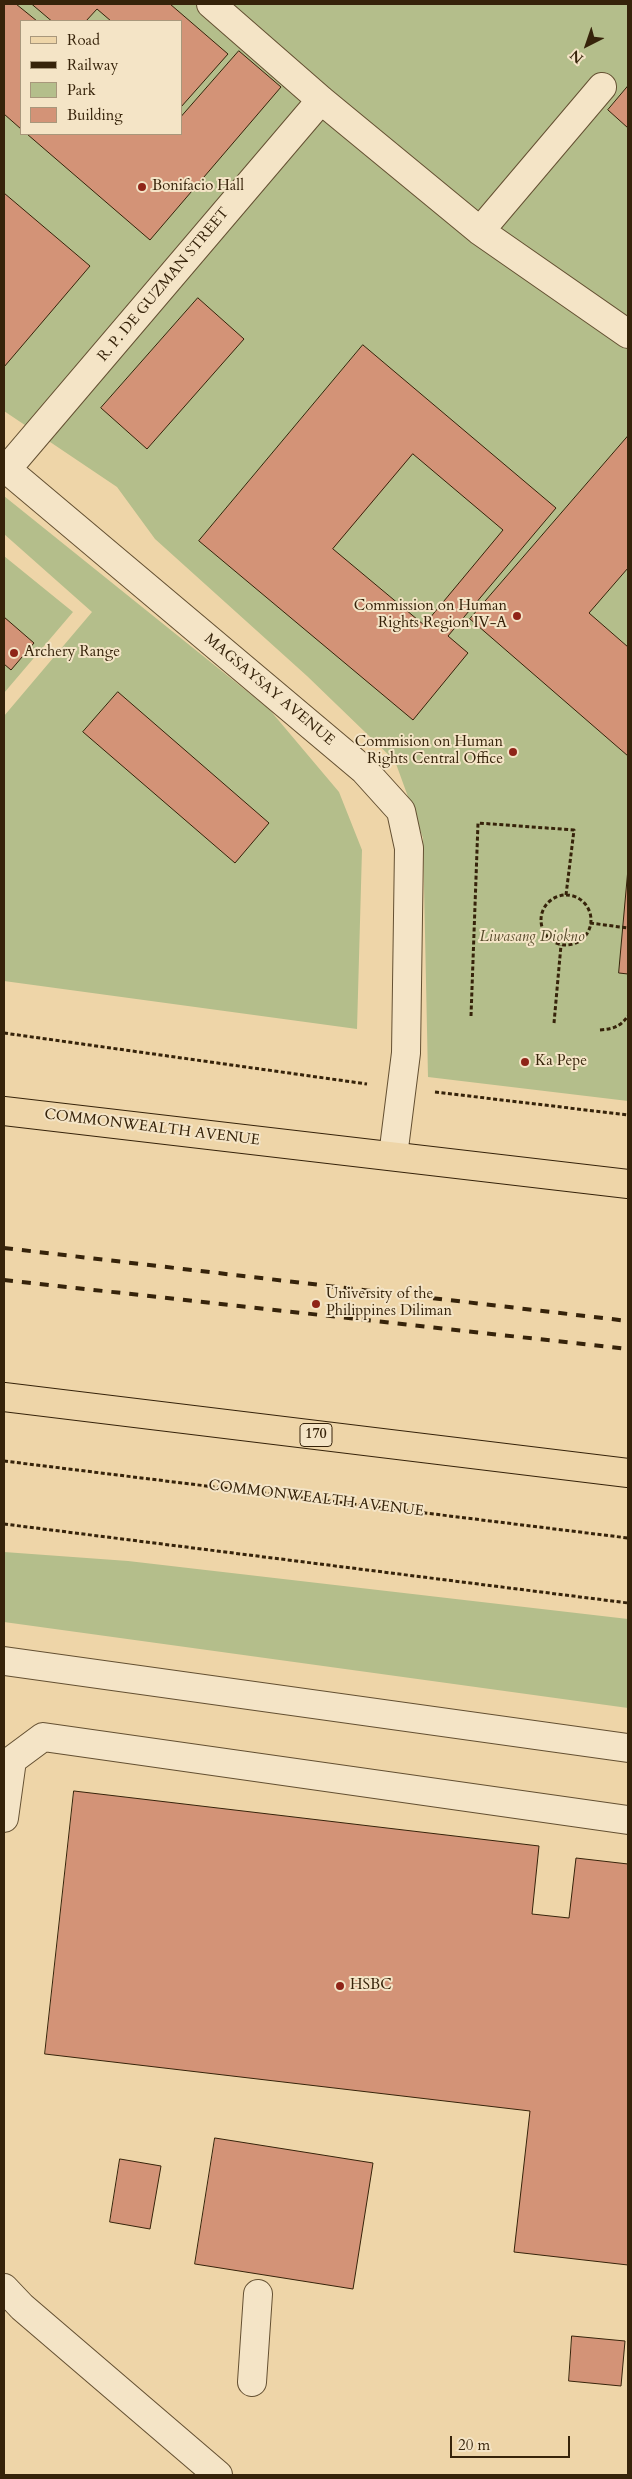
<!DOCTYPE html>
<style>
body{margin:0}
#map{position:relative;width:632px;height:2479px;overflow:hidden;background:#eed5a8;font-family:Cardo,serif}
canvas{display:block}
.frame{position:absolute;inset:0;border:5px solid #36230a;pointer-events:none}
.legend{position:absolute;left:20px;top:20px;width:162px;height:115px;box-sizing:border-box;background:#f4e4c6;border:1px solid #a8977b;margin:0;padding:6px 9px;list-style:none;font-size:15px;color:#36230a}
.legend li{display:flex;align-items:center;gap:10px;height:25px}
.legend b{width:25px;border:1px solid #a8977b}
.north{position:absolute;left:562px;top:20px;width:50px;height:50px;-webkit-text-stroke:4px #f4e4c6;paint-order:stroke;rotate:221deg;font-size:14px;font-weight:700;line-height:20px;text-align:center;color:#36230a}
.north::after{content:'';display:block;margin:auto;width:18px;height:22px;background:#36230a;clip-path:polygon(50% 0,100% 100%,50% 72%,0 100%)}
.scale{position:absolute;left:450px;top:2436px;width:120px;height:22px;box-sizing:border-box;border:2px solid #36230a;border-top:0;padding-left:6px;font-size:15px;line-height:18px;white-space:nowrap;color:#36230a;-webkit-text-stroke:4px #f4e4c6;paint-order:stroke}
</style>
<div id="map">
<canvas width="632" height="2479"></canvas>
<div class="frame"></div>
<ul class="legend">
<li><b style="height:6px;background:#eed5a8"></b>Road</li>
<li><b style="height:6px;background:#36230a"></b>Railway</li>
<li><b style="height:14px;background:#b4be8b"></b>Park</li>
<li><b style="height:14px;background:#d39377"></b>Building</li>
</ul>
<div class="north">N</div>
<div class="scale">20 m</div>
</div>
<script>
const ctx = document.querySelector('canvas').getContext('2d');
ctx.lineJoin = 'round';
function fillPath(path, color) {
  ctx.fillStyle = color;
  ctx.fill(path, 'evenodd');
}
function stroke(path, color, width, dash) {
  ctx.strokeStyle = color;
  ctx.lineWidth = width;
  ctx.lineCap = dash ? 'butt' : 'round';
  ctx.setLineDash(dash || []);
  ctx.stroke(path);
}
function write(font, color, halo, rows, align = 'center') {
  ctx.font = font + ' Cardo,serif';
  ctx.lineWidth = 4;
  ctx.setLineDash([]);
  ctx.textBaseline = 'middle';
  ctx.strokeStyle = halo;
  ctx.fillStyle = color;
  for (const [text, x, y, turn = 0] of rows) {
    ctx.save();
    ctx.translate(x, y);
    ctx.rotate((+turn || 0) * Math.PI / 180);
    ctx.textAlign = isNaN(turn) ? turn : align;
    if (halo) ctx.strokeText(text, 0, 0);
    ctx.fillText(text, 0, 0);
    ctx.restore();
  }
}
fillPath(new Path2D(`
 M4 4H628V1101L428 1077 423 838 395 761 307 676 155 539 117 487 4 411ZM21 21H181V134H21Z
 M4 496 269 709 339 792 362 850 357 1029 4 981V716L92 612 4 534Z
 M4 556 73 612 4 693Z
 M4 1552 128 1561 628 1619V1708L4 1622Z`), '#b4be8b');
const building = new Path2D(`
 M4 4H16L37 21H21V129L4 114Z
 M32 4H170L228 54 181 107V21H111L97 9 86 21H52Z
 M239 51 281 87 150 240 27 134H181V117Z
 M628 86V128L608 110Z
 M4 193 90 266 4 367Z
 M198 298 244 339 147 449 101 408Z
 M363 345 556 508 448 636 468 653 413 720 199 541ZM413 454 503 530 424 625 333 549Z
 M628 436V568L589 613 628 647V756L470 619Z
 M4 617 34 643 11 670 4 664Z
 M118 692 269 823 235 863 83 732Z
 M628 869V974L619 973Z
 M74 1791 539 1846 532 1914 569 1918 576 1858 628 1864V2265L514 2252 530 2111 45 2054Z
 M215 2138 373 2163 353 2289 195 2264Z
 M120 2159 161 2166 150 2229 110 2222Z
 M572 2336 625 2341 621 2386 569 2381Z`);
fillPath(building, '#d39377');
stroke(building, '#36230a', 1);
const minor = new Path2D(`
 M211 4 321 100 480 231 628 334
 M480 231 602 87
 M4 467 364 770 401 811 409 848 406 1053 393 1156
 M7 469 321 100
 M4 1661 628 1748
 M4 1818 12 1760 43 1737 628 1820
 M4 2288 22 2307 218 2475
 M252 2382 258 2294`);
const major = new Path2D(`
 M4 1111 628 1184
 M4 1397 628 1473`);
stroke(minor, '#645032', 30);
stroke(major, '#36230a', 30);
stroke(new Path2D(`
 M541 920a25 25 0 1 1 50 0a25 25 0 1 1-50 0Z
 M590 923 628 928
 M471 1016 478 823 574 830 566 895
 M554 1023 561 945
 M600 1030C613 1029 620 1027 628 1016
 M4 1033 367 1084
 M435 1092 628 1115
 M4 1461 628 1538
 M4 1524 628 1603`), '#36230a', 3, [4, 2.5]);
stroke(minor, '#f4e4c6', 28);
stroke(major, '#eed5a8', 28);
stroke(new Path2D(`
 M4 1248 628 1321
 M4 1280 628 1349`), '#36230a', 4, [9, 9]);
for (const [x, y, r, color] of [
 [142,187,5,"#8f2418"],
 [517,616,5,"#8f2418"],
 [14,653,5,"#8f2418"],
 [513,752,5,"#8f2418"],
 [525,1062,5,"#8f2418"],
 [316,1304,5,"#8f2418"],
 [340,1986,5,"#8f2418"]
]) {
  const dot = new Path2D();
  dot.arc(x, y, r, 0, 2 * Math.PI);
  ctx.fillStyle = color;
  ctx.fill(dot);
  stroke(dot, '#f4e4c6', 2);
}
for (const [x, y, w] of [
 [316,1435,32]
]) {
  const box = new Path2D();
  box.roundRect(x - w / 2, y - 11.5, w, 23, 4);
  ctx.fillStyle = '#f4e4c6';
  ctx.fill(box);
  stroke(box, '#36230a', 1);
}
write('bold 14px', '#36230a', null, [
 ["170",316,1435]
]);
write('15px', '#36230a', '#f4e4c6', [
 ["Bonifacio Hall",152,187],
 ["Commission on Human",507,607,"right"],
 ["Rights Region IV-A",507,624,"right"],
 ["Archery Range",24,653],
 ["Commision on Human",503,743,"right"],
 ["Rights Central Office",503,760,"right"],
 ["Ka Pepe",535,1062],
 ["University of the",326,1295],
 ["Philippines Diliman",326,1312],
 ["HSBC",350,1986]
], 'left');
write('15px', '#36230a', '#f4e4c6', [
 ["R. P. DE GUZMAN STREET",164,285,-50],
 ["MAGSAYSAY AVENUE",269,690,40],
 ["COMMONWEALTH AVENUE",152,1128,7],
 ["COMMONWEALTH AVENUE",316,1499,7]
]);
write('italic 15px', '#564a2a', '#f4e4c6', [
 ["Liwasang Diokno",532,938]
]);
</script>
